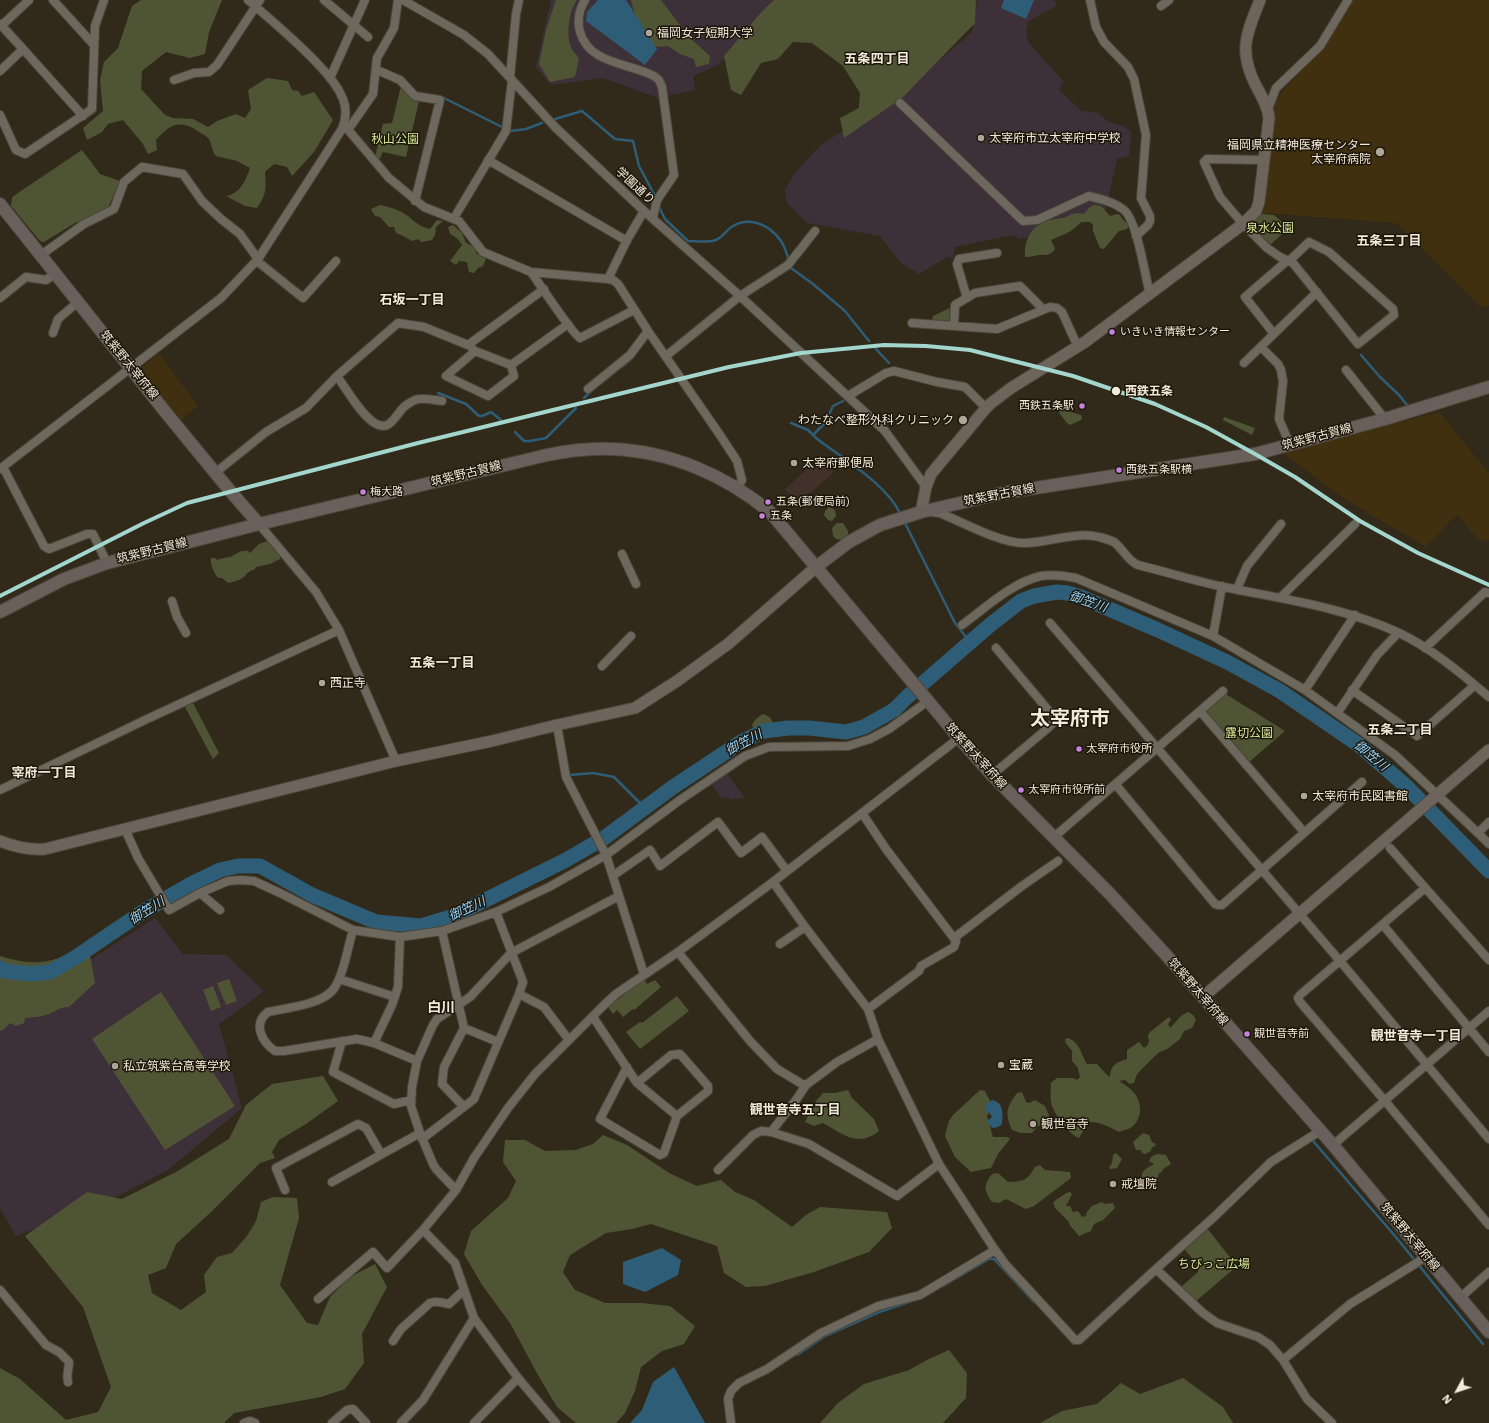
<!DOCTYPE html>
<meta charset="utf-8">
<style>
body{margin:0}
#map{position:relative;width:1489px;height:1423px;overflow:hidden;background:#312a1a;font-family:"Work Sans",sans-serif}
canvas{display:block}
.north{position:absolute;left:1437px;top:1371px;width:40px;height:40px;-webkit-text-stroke:3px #1c160b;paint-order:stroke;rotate:230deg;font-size:11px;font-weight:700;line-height:16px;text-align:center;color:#f2e9d9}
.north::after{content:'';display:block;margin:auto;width:14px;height:18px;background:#f2e9d9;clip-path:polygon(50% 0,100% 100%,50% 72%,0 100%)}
</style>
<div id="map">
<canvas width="1489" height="1423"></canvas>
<div class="north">N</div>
</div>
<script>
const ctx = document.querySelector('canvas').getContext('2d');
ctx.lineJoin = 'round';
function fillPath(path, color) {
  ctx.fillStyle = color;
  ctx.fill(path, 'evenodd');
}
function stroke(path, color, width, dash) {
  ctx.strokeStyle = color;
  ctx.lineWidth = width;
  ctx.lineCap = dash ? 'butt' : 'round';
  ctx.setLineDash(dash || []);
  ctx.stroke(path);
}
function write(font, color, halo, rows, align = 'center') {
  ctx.font = font + ' "Work Sans","Noto Sans JP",sans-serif';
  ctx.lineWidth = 3;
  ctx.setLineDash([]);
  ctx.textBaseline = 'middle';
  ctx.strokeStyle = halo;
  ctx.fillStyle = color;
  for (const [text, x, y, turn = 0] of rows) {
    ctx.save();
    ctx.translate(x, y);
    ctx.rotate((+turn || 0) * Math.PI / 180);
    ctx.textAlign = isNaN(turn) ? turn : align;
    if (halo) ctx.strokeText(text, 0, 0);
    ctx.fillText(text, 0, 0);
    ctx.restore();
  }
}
fillPath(new Path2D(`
 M1353 0H1489V305L1482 308 1396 223 1263 213 1275 104 1283 90 1324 47Z
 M159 354 198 406 181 420 143 373 142 367Z
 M1439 412 1489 473V539L1486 542 1476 537 1457 514 1426 547 1343 498 1283 453Z`), '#40300f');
fillPath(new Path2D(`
 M821 457 834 472 798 504 785 489Z`), '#42302a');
fillPath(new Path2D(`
 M551 0H790L718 65 693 76 695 90 658 98 603 78 551 85 536 67Z
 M977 0H1055L1056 6 1029 21 1026 30 1028 42 1064 82 1059 90 1081 111 1098 113 1109 122 1124 126 1131 132 1129 156 1117 159 1104 217 1020 239 1013 235 955 247 953 259 947 257 919 274 901 263 880 236 807 223 787 203 785 190 794 174 821 145 905 90 972 32Z
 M727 773 745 798 730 799 729 797 721 798 711 783Z
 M155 918 183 954 226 955 264 991 219 1024 242 1108 168 1170 118 1196 16 1236 0 1209V1018Z`), '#3e3039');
fillPath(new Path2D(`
 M141 0H222L209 32 205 54 190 58 166 52 142 71 141 89 165 115 173 118 193 119 208 127 217 121 236 114 245 118 251 109 248 90 267 78 288 81 292 90 298 91 302 96 314 92 333 120 314 152 292 176 287 167 274 164 265 172C266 188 267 194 257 208L245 206 226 196C240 194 246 180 250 168L237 161 216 156C212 151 212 145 209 139 207 136 202 134 199 132 180 119 170 124 156 140L157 150 148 154 143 144 123 120 108 124 102 132 87 140 83 128 103 111 100 80 104 62 118 48 132 6Z
 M556 0H577C569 9 566 36 571 47 572 51 577 55 579 58L575 77 550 82 539 64 546 30Z
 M631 0H661L690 38 710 56 709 64 696 67 694 59 680 54 668 46C666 46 661 47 659 47 640 43 635 15 631 0Z
 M774 0H976L975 23 902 98 844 138 840 118 859 108 860 93 843 66 812 43 793 42 778 59 761 63 741 95 731 90 724 56C740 38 757 15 774 0Z
 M401 86 413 99 419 101 406 157 383 152 379 160 375 157 383 124 392 123Z
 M82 150 100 174 120 181 107 210 90 218 75 223 44 242 40 241 11 206 12 197Z
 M380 205C390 207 400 210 408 216 415 222 420 227 430 229L437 220 443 221 436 227 435 235 432 240 421 242 418 239 412 241 403 236 396 233 394 227H389L380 217 375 216 371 209Z
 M1094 205 1101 206 1110 216 1117 214 1120 215 1123 220 1129 225 1127 229 1119 231 1104 249 1100 248 1093 231V225L1090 222H1081C1073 232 1062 235 1051 240L1055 249C1050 256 1047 255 1039 255 1034 256 1030 257 1025 257 1024 241 1031 226 1047 221 1052 219 1058 219 1063 218 1072 215 1073 212 1084 214L1089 208Z
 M1263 214 1274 215 1289 228 1270 245 1249 226 1260 215Z
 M453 225 462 233 466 243 475 247 476 253 486 259 483 266 478 268 474 273 469 272 467 262 459 261 456 265 450 261 462 245 458 239 450 234 448 227Z
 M950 308 949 322 932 321 933 316Z
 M1060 409 1081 415 1082 418 1081 420 1070 425 1067 423 1059 413Z
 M1224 417 1255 428 1252 435 1223 420Z
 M829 507 835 510 836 516 832 521 828 520 824 515 825 511Z
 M837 523H843L848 531V536L844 540 836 539 833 536 832 528Z
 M267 541 280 556V559L270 564 256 567 254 570C246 571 247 576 241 579 237 581 232 582 228 583L222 578H218C214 573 210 565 211 558H215L217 560C221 558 225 558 230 557 237 554 240 550 248 551L250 553 259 544Z
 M1224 693 1285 731 1248 763 1205 714 1206 709Z
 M193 703 219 753 213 759 185 707Z
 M763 714C773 717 774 722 771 732L767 734 761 731 753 734 752 732 754 730 752 725C755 719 758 717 763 714Z
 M104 929 108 932 90 955 95 983 69 1007C60 1007 58 1010 51 1013 43 1017 34 1017 25 1018L24 1023 16 1026 10 1023 3 1030 0 1031V956C13 960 27 963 40 962 64 961 85 943 104 929Z
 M229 979 237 1001 226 1005 217 983Z
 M644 979 647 984 655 980 661 987 634 1010 633 1009 623 1017 617 1010 613 1014 608 1007Z
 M213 986 221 1007 211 1011 203 990Z
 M161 992 235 1106 165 1150 92 1039Z
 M677 996 689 1011 640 1049 626 1032 640 1022 642 1023Z
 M1188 1012 1193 1015 1196 1020 1192 1028 1184 1031 1180 1039 1167 1049 1158 1053 1137 1074 1134 1083 1130 1084 1125 1080 1119 1081C1131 1089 1141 1095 1140 1112 1139 1117 1137 1123 1133 1126 1130 1129 1124 1130 1119 1132 1110 1127 1095 1119 1084 1123V1129L1079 1138C1068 1134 1053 1113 1051 1102 1050 1096 1051 1089 1051 1083L1057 1078H1073L1077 1080 1080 1077 1078 1068 1072 1061V1051L1065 1042 1066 1038C1079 1039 1081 1055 1087 1064H1097L1107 1075 1110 1077C1110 1065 1117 1062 1127 1059V1050L1139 1042 1144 1048 1147 1046 1149 1042 1148 1035 1150 1032 1169 1017 1171 1020 1168 1024 1170 1028C1179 1020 1176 1018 1188 1012Z
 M323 1076 338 1101 306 1124 279 1140 272 1152 275 1158 260 1163 210 1213 176 1244 166 1268 148 1275 152 1293 181 1310 206 1292 204 1275 217 1257 232 1253 247 1236 256 1221 261 1202 273 1197 297 1198 299 1218 280 1285 307 1323 318 1325 330 1297 350 1277 375 1264 387 1287 362 1334 364 1363 345 1389 321 1397 234 1413 224 1423H0V1368L20 1379 66 1420 98 1412 111 1387 83 1307 25 1236 87 1192 122 1199 176 1172 229 1139 246 1105 272 1084Z
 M848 1090 852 1098 874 1119 879 1131C857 1148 843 1134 823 1123L814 1126 805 1122 816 1101 823 1093H835Z
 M980 1090 985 1091 992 1105 987 1116 993 1137H1008L1010 1139 998 1154 991 1168 971 1172 955 1157 945 1136 949 1121 953 1115Z
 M1022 1092 1026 1102 1029 1103 1035 1100 1045 1106 1051 1120 1047 1125 1038 1126 1032 1133H1021L1012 1130C1005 1113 1006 1108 1017 1093Z
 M1143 1133 1149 1135 1152 1142 1156 1144 1154 1147H1152L1151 1151 1145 1154 1142 1153 1141 1150H1136L1133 1142Z
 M603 1135 627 1145 669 1173 697 1186 721 1180 735 1192 754 1200 792 1227 806 1215 820 1207 887 1212 892 1228 869 1252 814 1272 765 1286 746 1287 724 1273 717 1246 651 1224 632 1229 606 1233 570 1255 563 1272 575 1290 605 1303H641L670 1306 695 1326 684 1344 662 1351 641 1367 635 1391 625 1413 616 1423H576L557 1407 538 1375 510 1323 482 1285 464 1254 471 1231 508 1198 516 1181 503 1162 505 1140H525L545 1151 576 1150 593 1144Z
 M1116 1153 1122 1159 1117 1168 1111 1169 1109 1168 1112 1163 1113 1155Z
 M1157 1154 1166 1155 1171 1164 1163 1169 1162 1172 1159 1173 1158 1177 1146 1183 1142 1181C1140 1170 1146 1169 1154 1164L1149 1161 1151 1157Z
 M1040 1165 1045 1170 1070 1172 1071 1178 1034 1206 1026 1209 1006 1199 999 1203 992 1202C984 1190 983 1186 992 1174L998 1173 1008 1182C1024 1181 1027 1181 1035 1167Z
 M1070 1192 1072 1194 1066 1206H1070L1073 1212 1078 1211 1082 1217 1086 1216 1087 1212 1092 1206 1102 1202 1104 1204 1113 1203 1115 1208 1103 1220 1094 1224 1091 1231 1079 1236 1069 1224V1222L1055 1208 1053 1202 1066 1193Z
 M1206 1227 1237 1266 1195 1302 1181 1287 1198 1272V1266L1183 1247Z
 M949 1350 967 1373 966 1398 943 1423H820L838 1403 864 1384 909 1370 927 1360Z
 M1183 1378 1223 1407 1233 1423H1040L1062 1411 1097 1404 1121 1383 1140 1394Z`), '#4f5534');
fillPath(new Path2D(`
 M598 0H626L657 49 645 65 586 21 587 12Z
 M1004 0H1034L1026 19 1001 8Z
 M992 1100C1004 1102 1003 1115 1002 1124L998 1127 992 1128 987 1121 992 1117 991 1115 985 1109 986 1105Z
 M662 1248 681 1260 678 1275 645 1292 623 1284V1262Z
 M674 1367 705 1423H630L642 1410 653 1382Z`), '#2e5e77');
stroke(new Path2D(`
 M440 96 502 127
 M555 119 582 111 615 139 633 141 639 166 655 196
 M510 131 526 129 542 123
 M660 209 665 219 688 241C697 241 708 243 716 240 723 237 726 230 733 226 750 216 770 225 781 241 785 247 787 254 789 261
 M791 268 813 284 845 311 869 341
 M875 348 889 363
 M1361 355 1380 377 1399 395 1407 405
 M623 366 631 359
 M438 393 466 404 479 416H482L491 412 501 420
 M584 398 591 391
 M843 401 833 406 825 423 813 435 816 438C843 459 887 484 901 515
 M791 423 808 430 813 435
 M515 432 524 441H530L546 438 576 408
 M904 521 955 623 970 642
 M570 775 593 773 614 777 645 808
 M1313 1141 1395 1236 1483 1344
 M943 1286 989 1259H994L1034 1302
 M1079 1335 1133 1285
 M797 1355 825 1336 879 1312 921 1298`), '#2e5e77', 2.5);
stroke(new Path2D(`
 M0 968 4 971 31 974 50 972 76 957 141 913 191 884 220 870 238 866H260L312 895 376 922 421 926 451 917 566 860 604 838 673 787 741 742 764 731 788 728H809L846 732 864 727 894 710 907 697 990 625 1021 601 1034 596 1057 592 1067 593 1081 597 1158 630 1227 662 1280 691 1359 745 1407 787 1489 871`), '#2e5e77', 15);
const street = new Path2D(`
 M53 0 94 45
 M324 0 368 37
 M403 0 464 35 488 54 556 128 644 211 740 296 885 431 926 487
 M585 0C579 10 577 21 580 32 589 64 629 63 654 76L659 80 662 87 674 175 657 200 653 218
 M1090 0 1096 27 1104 42 1128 67 1134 79 1146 135 1141 198 1150 216V221L1148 225 1136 236
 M1161 6 1169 0
 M0 24 23 49 0 71
 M1 26 29 0
 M23 49 83 116
 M377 70 400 80 415 96 440 100 415 201
 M510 77 516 14 519 0
 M330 78 365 0
 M174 80 194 73 209 72 217 65 260 0
 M900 103 1023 221 1037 220 1089 196C1101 199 1114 202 1124 210 1137 221 1145 275 1150 295
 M1268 109 1276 88 1320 46 1348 0
 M0 115 16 150 25 154 92 109 95 26 104 0
 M344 125 389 178 424 207 459 221 483 252 531 272 608 279 627 240 644 211
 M348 130 373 94 377 58 394 28 398 0
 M488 160 627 241
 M1264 160 1207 159 1204 162 1220 197 1243 224 1267 248 1280 257 1293 263 1358 344 1394 315 1393 309 1329 252 1309 242 1289 261
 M457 213 506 131 512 80
 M41 255 84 224 114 209 124 182 142 167 183 174 202 201 221 219 240 234 258 259
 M257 261 303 298 336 261
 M531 272C539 283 572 334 580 338L634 310
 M608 279 613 280 618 284 648 331 720 435 737 461 742 480 737 488
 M0 298 26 277 46 280 55 274
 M967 298 957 264 959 259 997 253
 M912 323 997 329 1050 307 1057 308 1062 312 1078 347
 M954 325 955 305 975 293 1020 286 1043 309
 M53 333 58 319 78 302
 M1274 334 1245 297 1288 260
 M1261 347 1278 364 1281 370 1283 381 1279 419 1290 445
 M472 348 475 351 511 365 568 324
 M475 351 446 376 488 396 514 376 511 365
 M666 356 740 296 788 265 815 231
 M1244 363 1317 292
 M1346 370 1385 419
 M337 376C346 389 361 414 373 422 390 434 395 415 404 407 407 404 411 402 415 400 423 397 433 400 442 401
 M588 389 630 355 648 331
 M848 396 886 373 894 371 937 382 965 387 986 408
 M3 467 44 546 49 549 87 534H93L107 563
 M0 469 221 298 258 259 342 129C346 119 347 109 343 99 337 84 326 73 316 62 295 40 271 20 248 0
 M215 473 266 432 306 408 337 376 398 323 424 327 468 345 544 289
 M932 512 940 513C962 522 1000 543 1023 543 1047 543 1076 531 1099 537 1104 538 1109 540 1114 542 1123 549 1128 561 1138 565 1167 572 1195 581 1224 587 1282 599 1343 607 1397 632 1430 647 1462 674 1489 697
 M259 524 316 592 339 630 396 761
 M622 554 636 584
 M1237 589 1247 566 1281 524
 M1281 597 1355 524
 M172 601 177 617 186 633
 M1050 623 1340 961 1489 1139
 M962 625C985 608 1013 582 1041 576 1053 574 1064 576 1076 578L1213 636 1305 690 1395 755 1478 833 1489 844
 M1213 636 1222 586
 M1425 648 1485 592 1489 593
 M602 666 631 636
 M1305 690 1355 615
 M1352 690 1417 736 1475 685
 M1200 711 1304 832
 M1338 712 1377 655 1398 633
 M557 725 566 777 606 855 644 974
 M992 775 1048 728 1054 722V717L996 648
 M1116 785 1215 904 1218 905H1222L1362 782
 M0 790 145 720 339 630
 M862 813 886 849 956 941 954 947 921 966 919 971 868 1009
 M125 829 138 858 169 910 200 893 228 881 241 880 254 881 280 893 353 930 400 937 442 931 496 912 549 887 606 855 680 800 745 756 769 747 848 746 870 739 889 729 928 701
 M1478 833 1489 822
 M1054 837 1223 691
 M1390 848 1489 960
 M614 875 650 850 660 866 718 822 741 853 762 837 787 871
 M773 882 805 927 868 1009 878 1039 939 1164 993 1247 1006 1265 1075 1340H1079L1156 1269 1203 1313 1217 1323 1258 1337 1270 1345 1283 1360 1307 1399 1332 1423
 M1425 888 1300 995 1298 998 1300 1002 1385 1101 1489 1225
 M200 893 220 910
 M1383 925 1489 1052
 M353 930C348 946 343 979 332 991 319 1005 286 1008 268 1012 252 1024 262 1042 275 1051H284L357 1039 374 1043 417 1061
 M442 931 464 1028 498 1042
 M954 938 1022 886 1058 861
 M780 944 805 927
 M678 952 750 1041 777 1069 802 1084 806 1085 837 1062 878 1039
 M339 979 395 997
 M519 994 544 1007 569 1040
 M593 1017 637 1083 677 1116 664 1153 660 1155 600 1119 627 1067
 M342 1041 333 1072 394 1104 411 1100
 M374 1043 392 1005 398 987 400 937
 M637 1083 671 1055 680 1054 708 1086V1091L677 1116
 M806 1085 796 1100 771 1132 809 1144 897 1196 939 1164
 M463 1106 442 1084 444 1067 464 1028
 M422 1139 474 1099 519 994 523 982 496 912
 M1333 1145 1489 1011
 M718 1170 753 1135 761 1131 771 1132
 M332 1182 420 1133
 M285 1190 276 1168 358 1124 366 1128 381 1154
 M456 1190 436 1169 433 1164 420 1133 411 1106 412 1087 417 1061 433 1025 437 1019 470 997 511 953 619 896
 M1156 1269 1214 1217 1271 1162 1320 1131
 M0 1290 46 1345 59 1352 69 1362C69 1370 66 1373 68 1382
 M1461 1297 1489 1272
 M318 1299 373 1252 387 1268 423 1230
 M393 1341 401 1329 430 1303C436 1300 442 1303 449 1304L464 1290
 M1283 1360 1350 1304 1415 1264 1426 1256
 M244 1423 250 1421 255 1423
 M332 1423 347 1410 353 1409 366 1423
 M401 1423 423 1400 474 1318
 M474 1423 518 1378
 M556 1423 518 1378 474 1318 455 1263 423 1230 456 1190 474 1158 508 1108 535 1074 603 1006 616 994 678 952 773 882 959 738
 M731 1423 728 1399 731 1391 739 1383 767 1369 821 1333 878 1306 920 1295 995 1250`);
const secondary = new Path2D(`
 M921 512 926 487 931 474 986 408 990 404 1011 388 1085 342 1243 224 1256 211 1259 202 1269 118C1268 106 1261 95 1255 84 1238 49 1247 33 1260 0
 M0 841C15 847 29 850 45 849L396 761 492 741 557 725 635 708 677 681 728 644 816 567
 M1203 997 1489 750`);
const primary = new Path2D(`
 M0 204 167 414 231 492 259 524
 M816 567 849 542 880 525 921 512 1003 493 1255 454 1385 419 1489 387
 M0 612 64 579 107 563 259 524 547 455C567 451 590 448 611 449 670 451 725 475 770 512L959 738 992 775 1111 895 1167 956 1333 1145 1489 1332`);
stroke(street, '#4c463a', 10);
stroke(secondary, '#4c463a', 13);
stroke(primary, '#4c463a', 14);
stroke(street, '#6d685d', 8);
stroke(secondary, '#6d655c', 11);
stroke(primary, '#6a605b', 12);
stroke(new Path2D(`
 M0 596 144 523 187 503 418 443 729 367 801 353 884 345 926 346 970 350 1073 376 1155 404 1206 427 1255 454 1295 477 1360 521 1418 553 1489 585`), '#a3d6cc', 4);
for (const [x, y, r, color] of [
 [649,33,4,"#aea696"],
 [981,138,4,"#aea696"],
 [1380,152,5,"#aea696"],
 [1112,332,3.5,"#c483df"],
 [1116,391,5,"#f2e9d9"],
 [1082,406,3.5,"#c483df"],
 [963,420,5,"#aea696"],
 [794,463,4,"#aea696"],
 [1119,470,3.5,"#c483df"],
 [363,492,3.5,"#c483df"],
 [768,502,3.5,"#c483df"],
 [762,516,3.5,"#c483df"],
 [322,683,4,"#aea696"],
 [1079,749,3.5,"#c483df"],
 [1021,790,3.5,"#c483df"],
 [1304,796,4,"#aea696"],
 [1247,1034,3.5,"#c483df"],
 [1001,1065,4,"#aea696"],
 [115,1066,4,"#aea696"],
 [1033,1124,4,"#aea696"],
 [1113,1184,4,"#aea696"]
]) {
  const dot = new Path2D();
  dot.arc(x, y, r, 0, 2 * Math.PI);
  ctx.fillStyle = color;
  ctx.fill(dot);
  stroke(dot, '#1c160b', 1.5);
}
write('11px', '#f2e9d9', '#1c160b', [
 ["いきいき情報センター",1120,332],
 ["西鉄五条駅",1074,406,"right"],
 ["西鉄五条駅横",1126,470],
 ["梅大路",370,492],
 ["五条(郵便局前)",776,502],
 ["五条",770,516],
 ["太宰府市役所",1086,749],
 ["太宰府市役所前",1028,790],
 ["観世音寺前",1254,1034]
], 'left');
write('12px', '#f2e9d9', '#1c160b', [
 ["福岡女子短期大学",657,33],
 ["太宰府市立太宰府中学校",989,138],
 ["福岡県立精神医療センター",1371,145,"right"],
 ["太宰府病院",1371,159,"right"],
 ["わたなべ整形外科クリニック",954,420,"right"],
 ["太宰府郵便局",802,463],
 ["西正寺",330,683],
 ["太宰府市民図書館",1312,796],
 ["宝蔵",1009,1065],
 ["私立筑紫台高等学校",123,1066],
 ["観世音寺",1041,1124],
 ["戒壇院",1121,1184]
], 'left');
write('12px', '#d4e798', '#1c160b', [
 ["秋山公園",395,139],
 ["泉水公園",1270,228],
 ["露切公園",1249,733],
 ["ちびっこ広場",1214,1264]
]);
write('12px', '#f2e9d9', '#1c160b', [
 ["学園通り",635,186,43],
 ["筑紫野太宰府線",129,365,51],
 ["筑紫野古賀線",1317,437,-15],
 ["筑紫野古賀線",466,474,-14],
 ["筑紫野古賀線",999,495,-11],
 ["筑紫野古賀線",152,551,-14],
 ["筑紫野太宰府線",976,756,48],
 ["筑紫野太宰府線",1198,992,49],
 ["筑紫野太宰府線",1410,1237,50]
]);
write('bold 12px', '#f2e9d9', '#1c160b', [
 ["西鉄五条",1125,391]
], 'left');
write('bold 13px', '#f2e9d9', '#1c160b', [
 ["五条四丁目",877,59],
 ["五条三丁目",1389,241],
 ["石坂一丁目",412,300],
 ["五条一丁目",442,663],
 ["五条二丁目",1400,730],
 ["宰府一丁目",44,773],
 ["観世音寺一丁目",1416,1036],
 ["観世音寺五丁目",795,1110]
]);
write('italic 13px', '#96d4fa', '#1c160b', [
 ["御笠川",1088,602,19],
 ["御笠川",744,743,-28],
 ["御笠川",1371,756,40],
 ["御笠川",467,909,-25],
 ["御笠川",147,911,-32]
]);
write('bold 14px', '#f2e9d9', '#1c160b', [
 ["白川",441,1008]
]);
write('bold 20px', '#f2e9d9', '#1c160b', [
 ["太宰府市",1070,719]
]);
</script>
